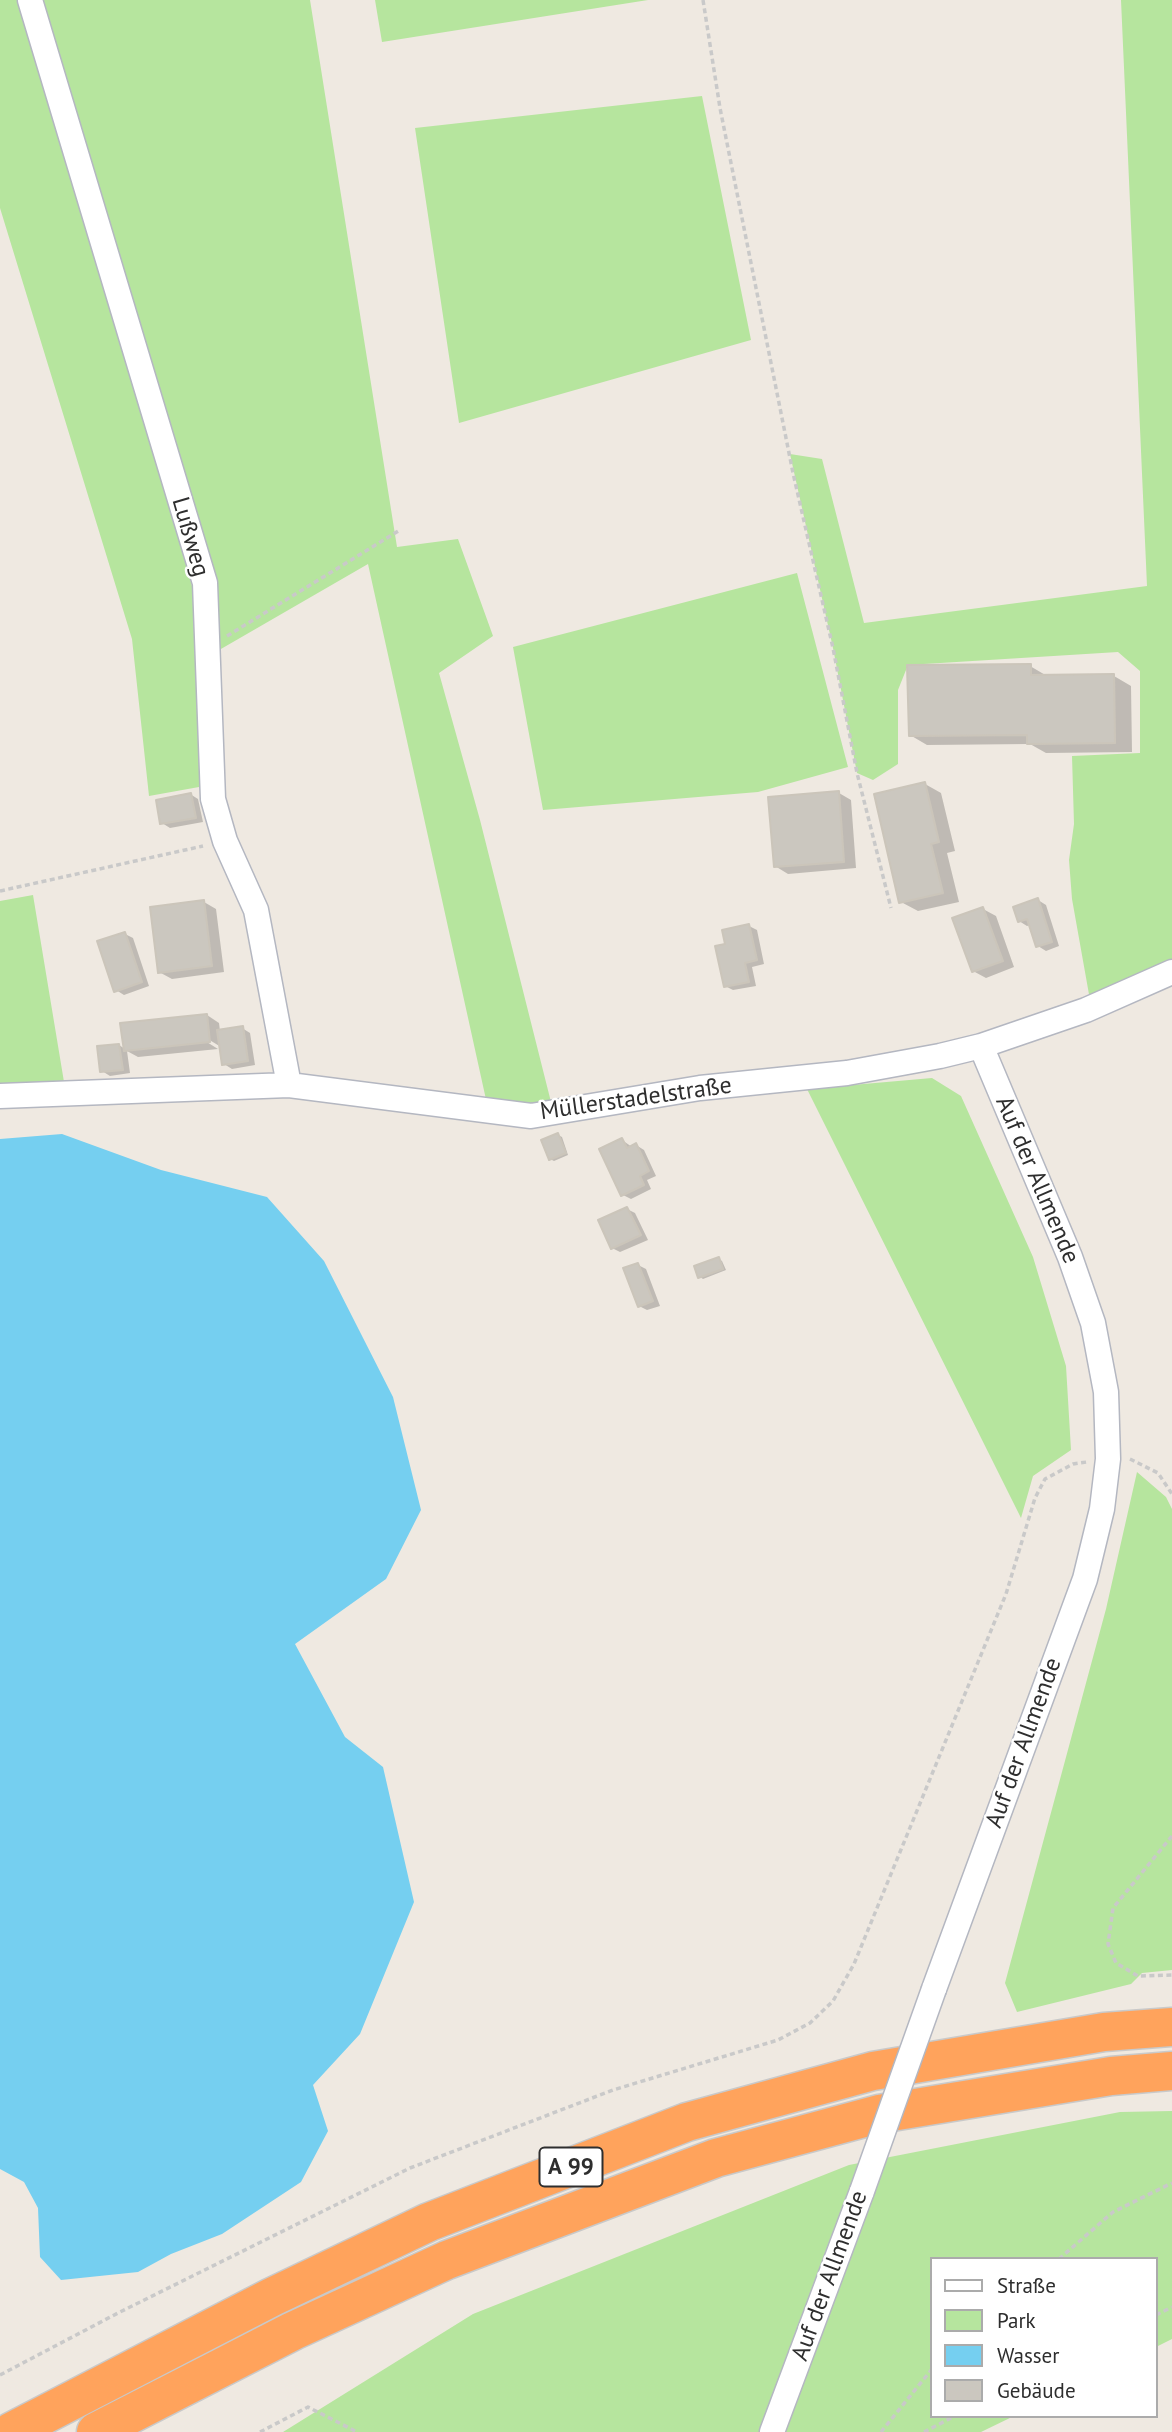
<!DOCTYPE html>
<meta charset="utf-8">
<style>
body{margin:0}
#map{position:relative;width:1172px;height:2432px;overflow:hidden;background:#efe9e1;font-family:"PT Sans",sans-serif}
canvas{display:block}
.legend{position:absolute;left:930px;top:2257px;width:228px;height:161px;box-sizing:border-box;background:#fff;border:2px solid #ababab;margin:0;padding:9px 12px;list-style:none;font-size:21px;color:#2e2e2e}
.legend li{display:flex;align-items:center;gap:14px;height:35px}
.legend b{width:35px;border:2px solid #ababab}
</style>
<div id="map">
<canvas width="1172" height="2432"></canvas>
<ul class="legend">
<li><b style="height:9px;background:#fff"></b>Straße</li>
<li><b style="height:19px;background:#b6e59e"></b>Park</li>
<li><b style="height:19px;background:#75cff0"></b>Wasser</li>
<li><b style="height:19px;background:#cbc7bf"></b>Gebäude</li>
</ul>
</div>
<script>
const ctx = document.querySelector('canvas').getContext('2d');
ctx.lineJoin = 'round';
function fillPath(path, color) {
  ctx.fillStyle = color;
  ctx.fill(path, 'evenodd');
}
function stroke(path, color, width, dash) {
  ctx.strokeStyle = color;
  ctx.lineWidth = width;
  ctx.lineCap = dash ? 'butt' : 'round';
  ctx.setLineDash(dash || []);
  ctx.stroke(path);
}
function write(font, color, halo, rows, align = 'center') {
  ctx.font = font + ' "PT Sans",sans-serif';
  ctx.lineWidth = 5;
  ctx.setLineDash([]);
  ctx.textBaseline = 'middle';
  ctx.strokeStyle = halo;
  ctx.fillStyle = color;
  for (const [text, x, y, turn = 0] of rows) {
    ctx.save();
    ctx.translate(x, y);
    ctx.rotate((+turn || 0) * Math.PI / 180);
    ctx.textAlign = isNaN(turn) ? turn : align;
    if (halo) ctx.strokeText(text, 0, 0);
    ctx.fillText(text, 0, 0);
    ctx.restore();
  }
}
fillPath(new Path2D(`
 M0 0H24L200 614 199 787 149 796 132 639 0 208Z
 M43 0H310L397 547 458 539 493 636 439 673 480 820 553 1110 487 1104 368 564 214 653Z
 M375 0H648L382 42Z
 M1121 0H1172V962L1090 1000 1072 899 1069 860 1074 824 1072 756 1140 753V671L1118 652 908 665 898 690V764L873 780 857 773 833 648 790 454 822 459 864 623 1147 586Z
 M702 96 751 340 459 423 415 128Z
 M797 573 848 767 758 792 543 810 513 647Z
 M33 895 65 1088 0 1089V901Z
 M932 1078 961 1096 1033 1257 1066 1366 1071 1450 1033 1476 1021 1518 807 1089Z
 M1137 1472 1166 1497 1172 1509V1970L1142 1973 1131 1984 1017 2012 1005 1983 1106 1609Z
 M1172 2111V2339L1156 2347V2259H932V2416H1014L981 2432H283L473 2314 849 2165 1120 2112Z`), '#b6e59e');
fillPath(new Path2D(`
 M62 1134 161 1170 267 1197 324 1261 393 1397 421 1510 386 1579 295 1644 345 1737 383 1767 414 1902 360 2034 313 2085 328 2131 301 2182 222 2234 171 2254 138 2272 61 2280 40 2257 38 2208 24 2182 0 2169V1139Z`), '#75cff0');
fillPath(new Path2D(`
 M1030 666 1047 676H1114L1131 686 1132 752 1046 753 1030 744 927 745 910 735Z
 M925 784 941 793 955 851 947 853 959 902 918 911 901 902Z
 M839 793 851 800 856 868 788 874 775 866Z
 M190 794 198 799 203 822 170 828 162 823Z
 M1038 900 1046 905 1059 946 1046 951 1038 946 1030 925 1027 926 1019 921Z
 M204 902 216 909 224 972 172 979 159 972Z
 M983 909 996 916 1014 967 986 978 973 971Z
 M749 926 757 930 764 964 752 967 756 986 733 990 725 986Z
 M125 934 133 938 149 986 124 995 116 990Z
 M207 1015 219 1023 220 1031 242 1028 250 1033 255 1065 232 1069 224 1064 221 1047 203 1036 202 1039 218 1049 138 1057 127 1051 130 1073 110 1076 102 1071 119 1045 125 1049Z
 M558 1135 562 1137 568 1155 554 1161 550 1159Z
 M622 1140 632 1147 636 1145 644 1150 656 1176 647 1180 651 1189 631 1199 623 1195Z
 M627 1209 635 1213 648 1240 620 1252 612 1248Z
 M719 1259 722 1261 726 1270 703 1279 700 1277Z
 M638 1265 646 1269 660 1306 647 1310 639 1306Z`), '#0003');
const building = new Path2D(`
 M1031 664V675L1114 674 1115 743 1027 744V735L909 736 907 665Z
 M925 782 939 842 931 844 943 893 899 903 874 794Z
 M839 791 844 862 774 867 768 797Z
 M191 793 196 818 160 824 156 800Z
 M1038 898 1052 942 1036 947 1027 919 1018 922 1013 907Z
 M204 900 212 966 158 973 150 907Z
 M983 907 1003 961 972 972 952 918Z
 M749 924 757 960 745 963 749 982 724 987 715 946 725 944 722 930Z
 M125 932 142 982 114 992 97 941Z
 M207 1014 210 1042 124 1051 120 1023Z
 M243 1026 248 1061 222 1065 217 1030Z
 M119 1044 123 1070 100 1072 97 1046Z
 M558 1133 566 1153 549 1160 541 1140Z
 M622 1138 627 1148 636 1143 649 1171 640 1176 644 1185 621 1196 599 1149Z
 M627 1207 641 1235 611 1249 598 1220Z
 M719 1257 723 1269 698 1278 694 1266Z
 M638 1263 653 1301 638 1307 623 1268Z`);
fillPath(building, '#cbc7bf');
stroke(building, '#cbc5ba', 2);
const street = new Path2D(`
 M30 0 205 583 213 799 225 841 256 910 289 1085
 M0 1096 289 1085 531 1116 700 1088 847 1073 940 1056 981 1046 1086 1010 1172 972
 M934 1989 1085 1579 1102 1509 1108 1459 1106 1392 1093 1323 1070 1257 981 1046
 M772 2432 862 2191`);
const highway = new Path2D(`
 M11 2432 272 2297 429 2222 687 2122 873 2071 1104 2032 1172 2027
 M96 2432 293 2331 447 2260 716 2158 879 2114 1111 2076 1172 2071`);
stroke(street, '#b4b7c1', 27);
stroke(highway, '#c9c9c9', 41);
stroke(new Path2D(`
 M703 0 720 108 793 473 833 648 857 773 891 908
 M227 636 400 530
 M0 891 203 846
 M1130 1459 1158 1473 1172 1494
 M1172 1836 1113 1908 1108 1944 1116 1963 1138 1976 1172 1975
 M1059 2259 1113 2212 1172 2183
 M1156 2315 1172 2307
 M0 2375 118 2313 410 2168 613 2090 778 2040 810 2023 833 2001 854 1964 1006 1594 1035 1498 1045 1479 1073 1464 1087 1462
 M260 2432 308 2407 357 2432
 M881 2432 932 2369
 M924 2432 955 2416`), '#c9c9c9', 3.5, [5, 3.5]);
stroke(street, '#fff', 24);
stroke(highway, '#ffa35c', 38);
const streetBridge = new Path2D(`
 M862 2191 934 1989`);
stroke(streetBridge, '#b4b7c1', 27, []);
stroke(streetBridge, '#fff', 24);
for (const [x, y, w] of [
 [571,2167,63]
]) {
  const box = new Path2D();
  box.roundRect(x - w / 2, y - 19.5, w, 39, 5);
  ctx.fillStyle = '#fff';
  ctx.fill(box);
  stroke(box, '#2e2e2e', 2);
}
write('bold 23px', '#2e2e2e', null, [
 ["A 99",571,2167]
]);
write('24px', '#2e2e2e', '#fff', [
 ["Lußweg",190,537,74],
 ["Müllerstadelstraße",636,1099,-8],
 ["Auf der Allmende",1037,1180,67],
 ["Auf der Allmende",1024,1743,-70],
 ["Auf der Allmende",830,2276,-70]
]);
</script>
